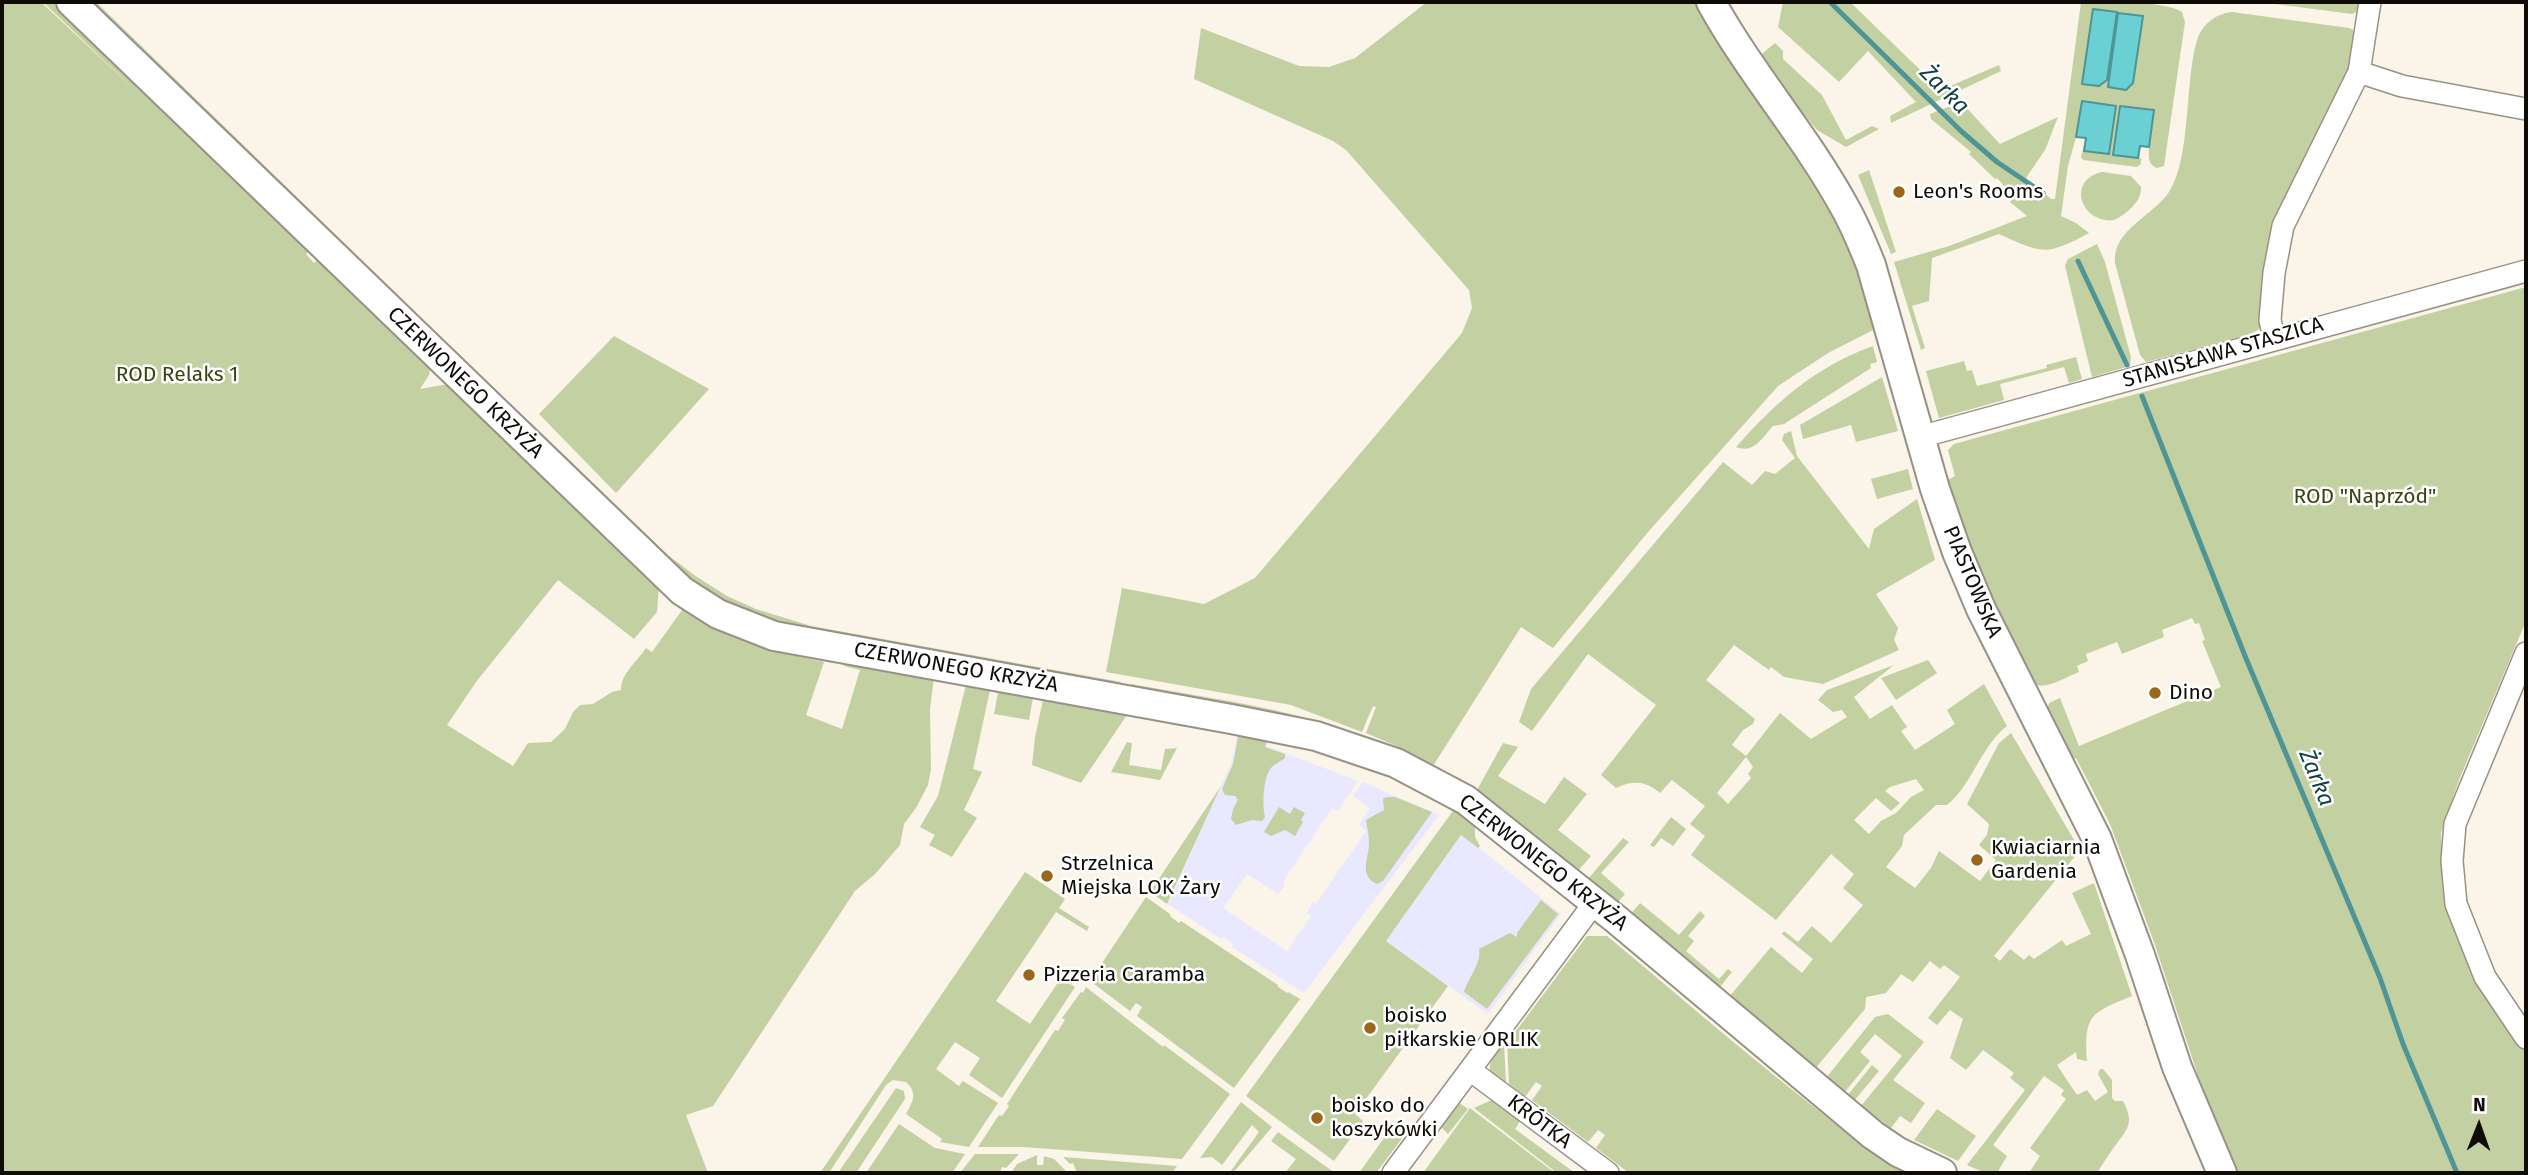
<!DOCTYPE html>
<meta charset="utf-8">
<style>
body{margin:0}
#map{position:relative;width:2528px;height:1175px;overflow:hidden;background:#fbf4e8;font-family:"Fira Sans",sans-serif}
canvas{display:block}
.frame{position:absolute;inset:0;border:4px solid #0f0c08;pointer-events:none}
.north{position:absolute;left:2444px;top:1091px;width:70px;height:70px;-webkit-text-stroke:5px #fff;paint-order:stroke;rotate:1deg;font-size:19px;font-weight:700;line-height:28px;text-align:center;color:#0f0c08}
.north::after{content:'';display:block;margin:auto;width:24px;height:32px;background:#0f0c08;clip-path:polygon(50% 0,100% 100%,50% 72%,0 100%)}
</style>
<div id="map">
<canvas width="2528" height="1175"></canvas>
<div class="frame"></div>
<div class="north">N</div>
</div>
<script>
const ctx = document.querySelector('canvas').getContext('2d');
ctx.lineJoin = 'round';
function fillPath(path, color) {
  ctx.fillStyle = color;
  ctx.fill(path, 'evenodd');
}
function stroke(path, color, width, dash) {
  ctx.strokeStyle = color;
  ctx.lineWidth = width;
  ctx.lineCap = dash ? 'butt' : 'round';
  ctx.setLineDash(dash || []);
  ctx.stroke(path);
}
function write(font, color, halo, rows, align = 'center') {
  ctx.font = font + ' "Fira Sans",sans-serif';
  ctx.lineWidth = 5;
  ctx.setLineDash([]);
  ctx.textBaseline = 'middle';
  ctx.strokeStyle = halo;
  ctx.fillStyle = color;
  for (const [text, x, y, turn = 0] of rows) {
    ctx.save();
    ctx.translate(x, y);
    ctx.rotate((+turn || 0) * Math.PI / 180);
    ctx.textAlign = isNaN(turn) ? turn : align;
    if (halo) ctx.strokeText(text, 0, 0);
    ctx.fillText(text, 0, 0);
    ctx.restore();
  }
}
fillPath(new Path2D(`
 M1243 731 1270 736 1267 746 1358 781 1338 811 1332 808 1283 882 1285 885 1278 894 1247 874 1223 908 1287 951 1311 916 1307 913 1313 902 1316 904 1366 831 1359 825 1370 808 1353 796 1363 782 1439 815 1304 993 1232 947 1233 944 1223 937 1221 939 1168 904 1231 764 1237 736Z
 M1462 834 1561 914 1488 1014 1386 941Z`), '#eae8fe');
fillPath(new Path2D(`
 M2 2H41L138 93 43 2H61L314 247 306 254 314 263 323 254 431 365 429 375 420 389 448 384 659 586 657 612 634 639 558 580 476 682 447 725 513 766 528 743 551 742 565 729 573 712 580 705 593 704 612 692 621 690C621 673 637 662 646 648L652 652 685 606 724 628 783 653 824 662 806 715 842 729 860 670 844 666 846 659 934 677 930 709 931 769 928 785 916 808 904 824 900 845 875 874 855 891 713 1106 686 1115 708 1173H2Z
 M81 2H96L402 299 397 302Z
 M1427 2H1700L1836 209 1879 327 1828 353 1778 386 1648 532 1553 648 1521 627 1433 766 1401 748 1366 733 1376 707 1373 706 1362 732 1291 705 1106 672 1122 588 1204 604 1255 578 1462 333 1472 308 1469 290 1346 150 1333 141 1194 79 1201 28 1299 66 1329 67 1355 58Z
 M1783 2H1850L1941 90 1999 65 2001 71 1891 123 1890 116 1916 102 1868 51 1839 82 1778 27Z
 M2081 2C2104 2 2164 0 2182 12L2185 22 2164 166 2157 168C2147 164 2149 156 2149 147L2140 145 2139 158H2141V164L2137 167 2083 160 2081 157 2086 138 2076 137 2068 166 2061 216 2076 223 2089 233C2046 256 2043 254 1999 234L1932 258 1929 301 1912 306 1925 348 1921 350 1894 262 1949 246 2027 216 2010 202 2013 196 1997 178 1995 179 1969 154 1971 152 1931 119 1930 114 1961 102 2000 144 2058 117 2045 150 2026 178 2051 199H2055Z
 M2260 2H2365L2361 10 2352 14Z
 M2232 12 2349 28 2355 31V61L2270 264 2261 328 2251 334 2146 362 2140 355 2115 263C2112 230 2153 216 2169 192 2192 156 2184 79 2198 37 2205 22 2216 14 2232 12Z
 M1775 43 1783 51V59L1822 95 1846 140 1872 126 1879 129 1846 147 1817 130 1757 58Z
 M1869 170 1896 252 1891 254 1858 175Z
 M2102 172 2131 176 2141 187C2142 201 2127 214 2114 220 2081 224 2066 180 2102 172Z
 M2097 244 2105 262 2131 357 2130 366 2092 377 2065 266 2068 259Z
 M2526 287V621L2459 780 2441 833 2443 882 2452 913 2515 1035 2526 1052V1173H2238L2213 1121 2154 942 2110 824 2076 758 2070 760 2047 709 2049 703 2060 698 2079 746 2221 687 2202 641 2205 640 2199 623 2195 624 2192 618 2162 630 2164 637 2122 654 2117 642 2086 654 2088 661 2077 666 2079 672C2066 677 2047 690 2033 684L1976 570 1946 481 1955 476 1948 450 1954 444Z
 M614 336 709 389 616 493 539 414Z
 M1873 346 1877 362 1870 364 1871 368 1784 424 1773 426C1762 438 1754 454 1736 447 1776 402 1815 367 1873 346Z
 M2076 357 2082 379 2069 383 2064 367 2000 384 2004 400 1939 418 1926 371 1964 361 1967 371 1972 370 1977 386 2047 368 2046 365Z
 M1882 377 1898 431 1856 442 1851 425 1803 439 1800 425Z
 M530 422 669 556 697 577 727 596 756 609 811 626 1121 682V687L782 631 689 586 526 426Z
 M1791 431 1797 456 1869 549 1874 529 1917 499 1935 560 1876 594 1898 628 1894 640 1899 650 1823 684 1784 677 1771 667 1769 670 1734 645 1706 680 1755 719 1753 724 1743 730 1732 745 1746 756 1780 713 1811 739 1847 717 1842 710 1833 712 1818 700 1827 690 1894 665 1854 697 1870 719 1892 705 1907 727 1901 731 1915 750 1955 724 1947 710 1984 684 2007 726C1980 747 1973 784 1947 805H1936L1904 835 1902 846 1886 867 1915 888 1931 868 1939 851 1980 881 1996 860 1979 845 1987 835 1989 824 1967 804 1999 743 2011 733 2080 850 1994 956 2000 961 2010 949 2024 960 2029 955 2034 959 2062 940 2066 946 2091 934 2072 893 2094 883 2132 996C2091 1013 2084 1014 2087 1061L2077 1059 2076 1052 2057 1065 2077 1095 2087 1090 2095 1101 2108 1092 2098 1074 2100 1069H2103L2112 1080V1098L2115 1101H2123C2136 1125 2126 1130 2112 1150 2107 1157 2102 1165 2097 1173H2029L2040 1156 2030 1148 2066 1099 2061 1095 2064 1090 2044 1076 1993 1145 2007 1156 1997 1173H1985L1967 1165 2025 1090 2010 1078 2014 1073 1983 1050 1966 1070 1950 1058 1963 1019 1950 1010 1937 1025 1928 1018 1960 977 1944 965 1940 969 1930 961 1913 982 1901 974 1886 993 1866 997 1865 1009 1814 1070 1729 997 1771 947 1802 973 1813 959 1782 934 1784 931 1798 942 1812 926 1831 943 1863 905 1843 888 1854 874 1831 854 1776 920 1691 855 1705 836 1690 824 1705 806 1672 780 1660 793C1646 781 1633 780 1616 788L1601 775 1656 705 1588 654 1532 731 1519 722 1531 689 1723 462 1752 485 1765 471 1775 474 1795 458 1782 440 1784 434ZM1746 757 1753 767 1748 774 1751 778 1728 804 1717 793ZM1916 779 1924 790 1911 797 1896 813 1881 821 1869 834 1854 820 1876 798 1891 811 1900 803 1885 791 1890 787Z
 M1908 469 1913 489 1877 499 1871 479Z
 M1928 660 1937 673 1896 700 1881 678Z
 M1131 684C1207 698 1286 707 1358 735L1357 738 1130 689Z
 M966 685 990 690 973 769 982 772 964 810 977 818 952 857 929 845 935 835 920 827 938 796Z
 M998 692 1033 698 1029 720 994 714Z
 M1043 700 1127 715 1081 783 1032 765 1035 737Z
 M1243 733 1268 737 1265 747 1285 754V758C1281 762 1275 763 1271 768 1263 777 1262 805 1265 817L1262 821 1252 820 1236 825 1231 819 1233 809 1238 800 1235 796 1225 795 1222 789 1233 764 1238 737Z
 M1127 742 1132 743 1129 765 1161 770 1165 749 1177 748 1160 780 1111 772Z
 M1503 743 1518 747 1498 776 1545 804 1564 777 1587 794 1558 830 1591 856 1577 872 1477 790Z
 M1221 786 1167 904 1150 892Z
 M1386 797H1395L1432 812 1383 881 1377 884C1358 875 1369 859 1369 843 1369 835 1367 827 1366 820L1384 810 1383 799Z
 M1458 804 1475 824V837L1480 846 1478 848 1461 835 1386 941 1448 986 1355 1114 1363 1121 1334 1161 1246 1096Z
 M1279 807 1290 814 1294 807 1305 813 1301 820 1303 822 1295 836 1285 830 1271 836 1264 832Z
 M1671 817 1686 829 1673 846 1661 838 1654 847 1650 845Z
 M1623 838 1629 842 1601 873 1625 894 1616 904 1587 880Z
 M1025 872 1065 899 1059 908 1089 927 1087 931 1056 912 996 1001 1030 1024 1061 978 1075 987 1002 1098 969 1075 980 1058 955 1042 936 1069 959 1086 963 1081 998 1103 969 1147 940 1142 942 1139 906 1114C913 1101 918 1093 906 1082L893 1080 886 1085 829 1173H820Z
 M1146 897 1170 914V916L1179 923 1181 921 1278 985 1277 986 1287 993 1288 992 1300 999 1234 1088 1137 1016 1142 1007 1136 1003 1130 1011 1090 981Z
 M1541 900 1558 914 1487 1009 1464 992C1468 978 1482 963 1479 949L1510 933 1517 937V933Z
 M1640 903 1679 935 1700 911 1705 916 1688 936 1694 941 1686 951 1719 979 1728 969 1732 972 1719 988 1630 915Z
 M1587 936H1607C1671 989 1734 1044 1800 1096 1835 1123 1868 1153 1908 1173H1629L1596 1148 1605 1135 1598 1130 1588 1142 1532 1100 1542 1086 1536 1082 1525 1097 1509 1084 1507 1043Z
 M1086 987 1163 1047 1164 1045 1230 1094 1182 1159 1024 1147H978L999 1115 1002 1116 1009 1106 1007 1104 1055 1030 1058 1031 1065 1020 1062 1018 1081 992 1083 993Z
 M1888 1014 1924 1042 1893 1080 1925 1103 1911 1123 1900 1116 1891 1128 1861 1106 1902 1056 1875 1034 1860 1052 1870 1061 1844 1093 1826 1078 1875 1017Z
 M1503 1042 1504 1043 1506 1083 1490 1074C1488 1060 1495 1052 1503 1042Z
 M1872 1065 1879 1071 1854 1101 1847 1096Z
 M896 1088 904 1091 905 1099 856 1173H838Z
 M1496 1098 1522 1118 1515 1129 1575 1173H1557L1474 1108Z
 M1457 1101 1468 1109 1448 1134 1442 1128V1122Z
 M1241 1102 1272 1127 1233 1173 1230 1172 1259 1132 1252 1125 1222 1165 1212 1157 1200 1158Z
 M1470 1108 1555 1173H1423Z
 M1937 1109 1976 1136 1958 1161 1914 1140Z
 M1398 1123 1406 1128 1407 1132 1376 1173H1359L1394 1124Z
 M899 1124 935 1148 965 1154 952 1173H866Z
 M1278 1132 1335 1173H1285L1296 1159 1271 1141Z
 M975 1154H1019L1006 1168 1002 1167 1000 1173H960Z
 M1037 1155V1165H1043L1044 1156 1054 1159 1068 1173H1011L1017 1164Z
 M1063 1157 1177 1166 1172 1173H1077L1073 1163 1070 1164Z`), '#c3d0a2');
const water = new Path2D(`
 M2093 9 2117 12 2107 80 2099 86 2082 84Z
 M2118 13 2143 16 2133 83 2126 90 2108 87Z
 M2082 101 2116 106 2109 154 2084 151 2086 138 2076 137Z
 M2120 106 2154 110 2149 147 2140 146 2138 158 2113 155Z`);
fillPath(water, '#6bd0d3');
stroke(water, '#4f9596', 2);
stroke(new Path2D(`
 M1830 2 1961 131 1997 162 2043 193
 M2078 261 2127 365
 M2142 396 2245 656 2380 978 2403 1044 2457 1173`), '#4f9596', 5);
const street = new Path2D(`
 M2359 72 2402 86 2526 109
 M2274 338 2270 320 2274 273 2283 226 2359 72 2370 2
 M1920 437 2526 271
 M2526 653 2455 824 2452 861 2456 904 2485 977 2526 1038
 M1470 1070 1608 1173
 M1393 1173 1595 902`);
const secondary = new Path2D(`
 M71 2 682 591 718 614 774 636 1231 719 1316 736 1396 763 1466 800 1486 816 1617 920 1873 1135 1898 1152 1942 1173
 M1711 2C1750 73 1805 135 1844 206 1855 225 1863 245 1871 265L1935 489 1957 552 1981 609 2097 839 2140 955 2177 1067 2222 1173`);
stroke(street, '#989186', 24);
stroke(secondary, '#989186', 32);
stroke(street, '#fff', 21);
stroke(secondary, '#fff', 28);
for (const [x, y, r, color] of [
 [1899,192,7,"#9a671b"],
 [2155,693,7,"#9a671b"],
 [1977,860,7,"#9a671b"],
 [1047,876,7,"#9a671b"],
 [1029,975,7,"#9a671b"],
 [1370,1028,7,"#9a671b"],
 [1317,1118,7,"#9a671b"]
]) {
  const dot = new Path2D();
  dot.arc(x, y, r, 0, 2 * Math.PI);
  ctx.fillStyle = color;
  ctx.fill(dot);
  stroke(dot, '#fff', 2.5);
}
write('21px', '#0f0c08', '#fff', [
 ["Leon's Rooms",1913,192],
 ["Dino",2169,693],
 ["Kwiaciarnia",1991,848],
 ["Gardenia",1991,872],
 ["Strzelnica",1061,864],
 ["Miejska LOK Żary",1061,888],
 ["Pizzeria Caramba",1043,975],
 ["boisko",1384,1016],
 ["piłkarskie ORLIK",1384,1040],
 ["boisko do",1331,1106],
 ["koszykówki",1331,1130]
], 'left');
write('21px', '#0f0c08', '#fff', [
 ["STANISŁAWA STASZICA",2223,353,-16],
 ["CZERWONEGO KRZYŻA",465,383,44],
 ["PIASTOWSKA",1972,582,67],
 ["CZERWONEGO KRZYŻA",956,668,10],
 ["CZERWONEGO KRZYŻA",1543,863,38],
 ["KRÓTKA",1539,1122,37]
]);
write('21px', '#39430f', '#fff', [
 ["ROD Relaks 1",177,375],
 ["ROD \"Naprzód\"",2365,497]
]);
write('italic 23px', '#0e3e3f', '#fff', [
 ["Żarka",1944,90,45],
 ["Żarka",2316,778,68]
]);
</script>
